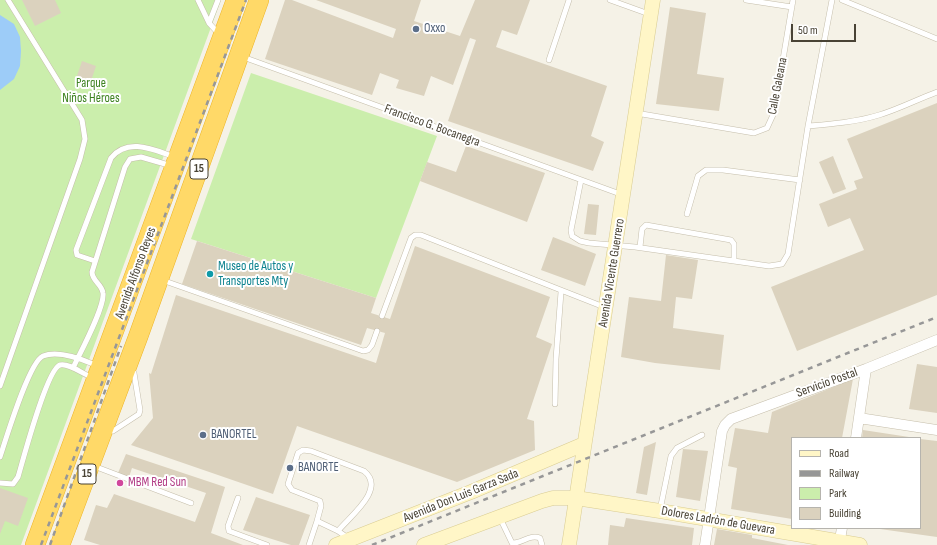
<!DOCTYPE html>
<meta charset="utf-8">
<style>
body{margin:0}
#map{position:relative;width:937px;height:545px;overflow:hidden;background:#f5f2e7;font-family:"Sofia Sans Condensed",sans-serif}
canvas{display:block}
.legend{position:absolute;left:791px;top:437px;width:130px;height:92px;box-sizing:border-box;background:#fff;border:1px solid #b6b4ae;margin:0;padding:5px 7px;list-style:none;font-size:12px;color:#494335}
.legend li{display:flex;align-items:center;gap:8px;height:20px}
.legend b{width:20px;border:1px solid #b6b4ae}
.scale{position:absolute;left:791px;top:24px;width:65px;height:18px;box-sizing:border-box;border:2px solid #494335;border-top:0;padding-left:5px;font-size:12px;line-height:14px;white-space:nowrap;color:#494335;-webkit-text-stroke:3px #fff;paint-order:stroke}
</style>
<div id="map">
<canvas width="937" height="545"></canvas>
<ul class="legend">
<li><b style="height:5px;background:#fff6c7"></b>Road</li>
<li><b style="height:5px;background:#979797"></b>Railway</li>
<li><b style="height:11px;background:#cbeeac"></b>Park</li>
<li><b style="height:11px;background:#dbd2be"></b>Building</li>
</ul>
<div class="scale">50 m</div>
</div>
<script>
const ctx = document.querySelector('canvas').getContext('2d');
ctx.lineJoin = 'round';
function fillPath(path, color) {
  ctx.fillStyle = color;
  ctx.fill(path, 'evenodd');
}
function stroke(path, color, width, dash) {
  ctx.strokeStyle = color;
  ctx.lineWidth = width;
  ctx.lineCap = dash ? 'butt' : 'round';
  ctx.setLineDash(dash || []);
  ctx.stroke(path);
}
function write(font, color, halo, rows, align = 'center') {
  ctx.font = font + ' "Sofia Sans Condensed",sans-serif';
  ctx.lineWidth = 4;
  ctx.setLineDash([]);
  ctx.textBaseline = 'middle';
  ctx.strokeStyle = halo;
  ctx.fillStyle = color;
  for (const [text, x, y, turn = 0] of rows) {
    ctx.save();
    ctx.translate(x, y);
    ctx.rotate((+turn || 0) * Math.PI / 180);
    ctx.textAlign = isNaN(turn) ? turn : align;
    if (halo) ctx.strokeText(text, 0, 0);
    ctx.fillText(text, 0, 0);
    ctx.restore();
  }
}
fillPath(new Path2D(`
 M0 0H221L21 545H0Z
 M251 73 437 136 376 298 191 239Z`), '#cbeeac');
fillPath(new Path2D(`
 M0 15 14 24 20 37 21 51 20 66 14 79 0 90Z`), '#9dccf8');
fillPath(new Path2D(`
 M22 0H55L61 13 35 26Z
 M285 0H292L393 38 396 29 316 0H421L414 21 460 36 475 0H530L517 35 502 30 496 47 607 86 591 136 604 142 593 171 448 121 476 40 470 38 453 85 431 76 424 96 396 88 399 80 380 73 372 95 265 59Z
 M670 7 706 13 697 74 724 78 719 111 656 104Z
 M82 61 96 66 91 81 77 76Z
 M937 103V295L797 351 771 287 864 250 850 218 828 227 819 204 857 189 854 181 863 178 847 139Z
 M466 146 545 173 527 222 420 181 427 162 456 172Z
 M833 156 846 189 833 194 819 162Z
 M588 204 599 205 596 235 584 234Z
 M553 237 596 254 585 286 541 270Z
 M197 241 376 298 371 313 390 319 415 246 550 297 536 337 552 344 527 419 534 421 535 450 457 482 297 426 273 494 131 445 153 418 149 373 151 374 176 295 376 363 385 333 367 328 361 345 182 284Z
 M666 255 698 260 692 299 676 297 673 328 724 335 720 370 655 363 621 357 629 297 661 301Z
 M917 364 937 367V413L909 409Z
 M853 379 842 438H792V519L731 509 737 468 728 466 735 428 768 433 772 412Z
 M863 430 909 437V438H862Z
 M920 439 937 441V537L880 529 920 528Z
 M656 442 647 495 636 493 644 447Z
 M683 449 708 451 700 501 676 497Z
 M126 454 225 487 211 533 243 545H100L84 540 96 505 107 508 114 494 195 522 206 493 132 468 129 477 118 473Z
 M0 488 28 498 18 526 5 521 0 534Z
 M256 497 310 515 299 545H291L243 530Z
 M626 518 694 528 692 545H608L610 525 624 527Z
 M717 529 752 535V538L788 545H714Z`), '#dbd2be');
const lane = new Path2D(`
 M198 0 209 23 219 34
 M610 0 649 14
 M746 0 792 7
 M842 0 937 39
 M209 23 218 0
 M243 57 623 195
 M549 60 569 0
 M636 113 754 133 767 128 773 115 777 95 793 0
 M808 126C832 124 856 122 879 115 899 109 918 99 937 92
 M581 180 571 230 572 236 580 241 589 243 635 247 769 266 782 264 788 254 808 126 832 0
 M687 214 698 176 706 170H723L800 180
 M640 247 642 229 646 225 731 240 734 244V260
 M95 261 77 255 76 250 111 158C128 137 154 150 175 157
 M162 280 363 351 368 350 372 345 377 331
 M382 316 411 238 415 235H421L604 307
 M73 368C80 353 105 307 103 293 102 284 92 281 92 272L125 167 130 159 141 157 172 166
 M0 386 80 159 85 139 82 120 8 0
 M555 404 556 359 561 292
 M113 431 139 414 140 410 134 373
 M0 457C6 439 29 362 43 356 58 350 79 358 93 364
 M99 468 191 503
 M0 483 13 484 18 477C23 460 47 369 60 365 69 363 81 373 89 376
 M238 498 228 526 229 531 267 545
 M660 510 671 456 677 448 702 435
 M500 518 512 543C522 544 529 534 540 538L542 545
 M317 521 321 506 320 501 292 490 288 484 298 453 303 450 311 451 364 471C387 489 349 517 338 531
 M309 545 317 521 338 531 348 538`);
const street = new Path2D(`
 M859 418 937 430
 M856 438 866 369
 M705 545 722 431 725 425 731 419 866 369 937 340
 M839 545 842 528`);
const secondary = new Path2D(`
 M336 545 471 492 584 444
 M424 545 542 501 553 498H576L660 511 860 545
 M569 545 653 0`);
const highway = new Path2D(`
 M35 545 236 0
 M60 545 138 337 259 0`);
stroke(lane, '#c5beab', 6);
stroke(street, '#c5beab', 11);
stroke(secondary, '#d9cc92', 15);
stroke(highway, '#eeb528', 20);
stroke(lane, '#fff', 5);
stroke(street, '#fff', 10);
stroke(secondary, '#fff6c7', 14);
stroke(highway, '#ffd968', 19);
stroke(new Path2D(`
 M41 545 246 0
 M50 545 121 346
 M372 545 937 317`), '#979797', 2.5, [5, 5]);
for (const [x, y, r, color] of [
 [416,29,4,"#5c6f8a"],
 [210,274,4,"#0f9aa8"],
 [203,435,4,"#5c6f8a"],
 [290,468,4,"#5c6f8a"],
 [120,483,4,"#d1479c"]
]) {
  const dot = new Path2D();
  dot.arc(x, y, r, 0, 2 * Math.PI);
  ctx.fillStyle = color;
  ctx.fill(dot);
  stroke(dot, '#fff', 1.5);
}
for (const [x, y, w] of [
 [199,169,18],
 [87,474,18]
]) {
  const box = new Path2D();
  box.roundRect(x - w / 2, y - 10, w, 20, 3);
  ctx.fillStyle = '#fff';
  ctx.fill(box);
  stroke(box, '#494335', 1);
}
write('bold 12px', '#494335', null, [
 ["15",199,169],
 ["15",87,474]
]);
write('13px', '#4e5e75', '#fff', [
 ["Oxxo",424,29],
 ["BANORTEL",211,435],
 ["BANORTE",298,468]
], 'left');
write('13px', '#3e8221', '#fff', [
 ["Parque",91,84],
 ["Niños Héroes",91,99]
]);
write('13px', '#494335', '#fff', [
 ["Calle Galeana",778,86,-79],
 ["Francisco G. Bocanegra",432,126,20],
 ["Avenida Alfonso Reyes",136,273,-70],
 ["Avenida Vicente Guerrero",612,273,-81],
 ["Servicio Postal",827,383,-20],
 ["Avenida Don Luis Garza Sada",461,496,-22],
 ["Dolores Ladròn de Guevara",718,521,10]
]);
write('13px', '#0d838f', '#fff', [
 ["Museo de Autos y",218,267],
 ["Transportes Mty",218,282]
], 'left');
write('13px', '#b23c85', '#fff', [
 ["MBM Red Sun",128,483]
], 'left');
</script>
